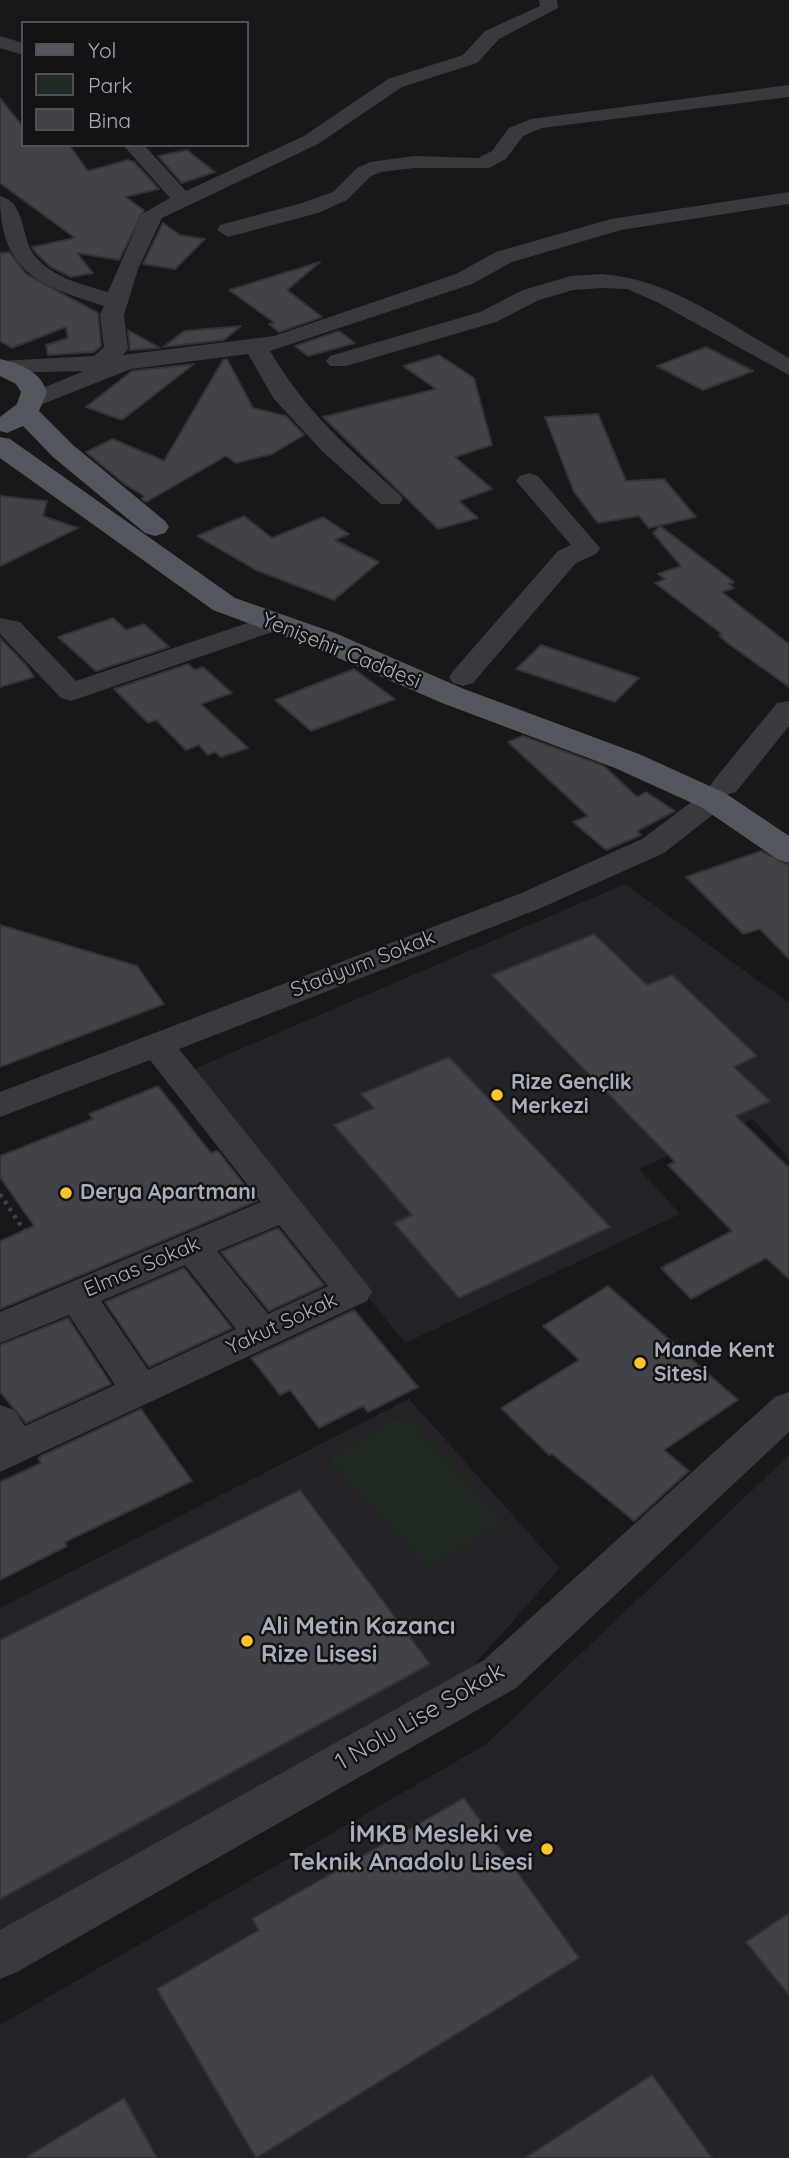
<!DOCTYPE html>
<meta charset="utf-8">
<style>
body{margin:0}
#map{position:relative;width:789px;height:2158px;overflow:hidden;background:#18181b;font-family:Quicksand,sans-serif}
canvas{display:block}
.legend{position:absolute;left:21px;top:21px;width:228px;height:126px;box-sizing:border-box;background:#131316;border:2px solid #4f5158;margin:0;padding:9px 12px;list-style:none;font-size:21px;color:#aaaebb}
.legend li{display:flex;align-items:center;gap:14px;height:35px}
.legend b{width:35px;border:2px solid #4f5158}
</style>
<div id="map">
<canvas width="789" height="2158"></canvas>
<ul class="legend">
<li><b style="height:9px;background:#55575f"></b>Yol</li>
<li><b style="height:19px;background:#202922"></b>Park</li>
<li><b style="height:19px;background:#424348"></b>Bina</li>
</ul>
</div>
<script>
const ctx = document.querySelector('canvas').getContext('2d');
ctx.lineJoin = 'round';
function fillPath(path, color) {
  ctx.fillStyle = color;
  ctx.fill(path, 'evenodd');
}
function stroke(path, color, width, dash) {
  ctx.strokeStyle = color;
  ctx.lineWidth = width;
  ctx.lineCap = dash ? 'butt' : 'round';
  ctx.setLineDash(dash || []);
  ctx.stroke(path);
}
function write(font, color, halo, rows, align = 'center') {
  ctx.font = font + ' Quicksand,sans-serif';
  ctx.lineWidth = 5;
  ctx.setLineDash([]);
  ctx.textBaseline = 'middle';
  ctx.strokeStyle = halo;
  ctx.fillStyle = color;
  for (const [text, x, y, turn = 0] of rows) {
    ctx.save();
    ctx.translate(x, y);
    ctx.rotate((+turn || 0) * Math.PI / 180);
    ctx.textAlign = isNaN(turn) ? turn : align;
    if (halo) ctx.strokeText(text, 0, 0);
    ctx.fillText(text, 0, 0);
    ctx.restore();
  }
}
fillPath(new Path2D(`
 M625 884 789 1003V1159L753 1119 639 1169 680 1214 405 1343 187 1072Z
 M409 1399 560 1568 465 1675 0 1938V1608Z
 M789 1455V2158H0V2025L485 1745Z`), '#242428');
fillPath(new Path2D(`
 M404 1415 504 1522 427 1569 329 1459Z`), '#202922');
const building = new Path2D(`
 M0 98 23 127V145H69L88 171 128 160 134 162 159 189 125 197 144 210 119 260 77 253 93 273 71 277 51 267 36 253 32 247 75 238 0 183Z
 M187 150 215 172 182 183 158 156Z
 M163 223 180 235 205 239 175 269 143 264Z
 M9 252 26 274 98 313 101 346 94 352 48 355 46 345 68 338 66 327 12 348 0 341V253Z
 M320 262 287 290 322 317 279 332 269 324 275 323 229 290Z
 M241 326 224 340 163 347 184 331Z
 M128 330 160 348 130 350Z
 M339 331 355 343 308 356 295 346Z
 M706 347 753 371 703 390 657 366Z
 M439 355 474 378 492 445 455 457 492 489 459 501 478 518 438 529 323 417 436 389 403 366Z
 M227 359 253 408 286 416 304 435 272 454 236 463 226 456 146 502 142 499 144 496 126 485 86 452 113 439 164 461 223 360Z
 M194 364 122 420 86 407 132 371Z
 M598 414 626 481 664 479 696 517 649 528 639 516 598 523 574 492 545 417Z
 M0 496 47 501 43 516 78 528 0 566Z
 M244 516 272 538 323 517 349 534 335 540 379 562 334 600 256 570 197 536Z
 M660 526 734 582 729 584 734 588 722 592 789 644V687L726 642 719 635 722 634 655 583 665 579 658 574 681 566 653 533Z
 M113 618 126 630 144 624 169 647 96 671 58 637Z
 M0 638 26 665 34 677 0 687Z
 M541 645 639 678 615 702 516 669Z
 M188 664 195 670 203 667 232 693 201 704 248 748 221 757 215 752 208 755 199 745 186 750 156 720 148 723 114 689Z
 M354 669 395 699 311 731 275 700Z
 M523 736 604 766 637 797 646 792 675 811 637 831 641 835 606 850 573 822 588 816 508 742Z
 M761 851 789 865V959L760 929 743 934 686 877Z
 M0 925 137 966 164 1004 0 1067Z
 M594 934 647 985 672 975 757 1056 734 1067 770 1101 736 1116 789 1168V1279L766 1258 691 1299 661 1268 732 1231 668 1165 675 1162 492 975Z
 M449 1057 610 1227 459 1298 394 1223 412 1215 334 1125 374 1108 361 1094Z
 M158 1086 211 1153 218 1151 257 1201 0 1309V1241L34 1226 0 1177V1156L93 1119 89 1114Z
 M278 1228 324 1285 269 1311 221 1252Z
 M184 1268 232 1328 149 1367 105 1302Z
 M608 1286 738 1400 664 1450 689 1471 634 1521 552 1454 549 1455 501 1408 579 1360 543 1326Z
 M354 1310 418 1387 368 1412 363 1406 319 1428 290 1390 280 1395 251 1358Z
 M68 1318 111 1384 26 1423 0 1392V1345Z
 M141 1409 192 1481 65 1542 67 1546 0 1580V1482L41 1463 38 1458 41 1456Z
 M300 1490 430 1664 0 1899V1640Z
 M464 1798 579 1958 256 2158 157 1989 259 1930 252 1919Z
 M789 1913V1995L746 1942Z
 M652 2075 712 2158H525L591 2115Z
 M124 2098 157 2158H25Z`);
fillPath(building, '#424348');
stroke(building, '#323237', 2);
stroke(new Path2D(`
 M0 1194 53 1274`), '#3f4147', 4.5, [3.5, 5]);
fillPath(new Path2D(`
 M539 0H557L558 8 499 39 477 63 402 87 318 144 162 218 138 269 124 315 128 349 123 355 274 336 456 274 496 252 611 219 789 192V204L621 230 512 262 472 284 270 351C306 412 347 447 399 494L403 499 399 504H381L323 452 274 399 248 354 131 369 35 407 26 405 23 400 26 395 84 371 0 373V361L94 356 104 347 100 315 104 306C39 285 0 272 0 196 26 202 21 238 34 255 51 277 83 285 108 292L142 214 170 198 123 145H144L186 191 304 136 388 79 463 55 485 31 540 6Z
 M0 36 23 43V55L0 48Z
 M789 85V97L542 128 523 136 506 159 489 168H414L381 172 371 176 347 200 318 213 228 237 217 230 220 225 302 203 333 192 357 168 370 162 414 156 478 158 492 151 509 128 531 119Z
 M602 274C671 279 730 325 789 358V375L657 302 627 289 602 288 573 290 539 300 496 322 346 366H330L326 361 330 356 480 312 523 290 571 276Z
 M529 473 538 476 600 548 596 554 576 563 473 683 463 686 453 683 449 677 453 671 558 551 571 545 516 481 520 476Z
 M274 614 284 616 288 622 284 628 71 701 61 698 0 634V618L20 622 76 681Z
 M789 701V726L736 792 725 795 728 800 724 806 664 853 541 908 179 1049 372 1291 367 1301 0 1472V1405L14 1410 25 1426 115 1385 69 1315 0 1343V1312L261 1202 150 1060 0 1117V1092L519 894 642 839 702 794 713 791 710 786 714 780 777 703ZM279 1225 328 1286 268 1314 217 1251ZM185 1265 236 1329 148 1370 101 1301Z
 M789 1392V1432L516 1688 17 1972 0 1979V1930L484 1660 775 1397Z`), '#393a40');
fillPath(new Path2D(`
 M0 359C21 364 40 371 47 392L39 411 73 445 165 521 169 527 165 533 155 536 145 533 53 457 23 426 7 433 0 431V417L17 404 21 392 16 384 0 376Z
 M0 437 10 439 235 598 335 633 464 689 639 754 725 793 789 836V863L777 859 701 807 615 768 442 703 313 647 213 610 0 458Z`), '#55575f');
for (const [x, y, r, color] of [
 [497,1095,7,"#ffc32d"],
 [66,1193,7,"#ffc32d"],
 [640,1363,7,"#ffc32d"],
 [247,1641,7,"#ffc32d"],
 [547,1849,7,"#ffc32d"]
]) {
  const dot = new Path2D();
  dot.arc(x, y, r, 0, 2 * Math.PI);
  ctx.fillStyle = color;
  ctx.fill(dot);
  stroke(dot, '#131316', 2.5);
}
write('21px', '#aaaebb', '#131316', [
 ["Yenişehir Caddesi",341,651,22],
 ["Stadyum Sokak",363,964,-21],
 ["Elmas Sokak",142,1267,-23],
 ["Yakut Sokak",282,1324,-25]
]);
write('bold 21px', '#aaaebb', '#131316', [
 ["Rize Gençlik",511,1083],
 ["Merkezi",511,1107],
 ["Derya Apartmanı",80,1193],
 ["Mande Kent",654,1351],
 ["Sitesi",654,1375]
], 'left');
write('bold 24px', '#aaaebb', '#131316', [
 ["Ali Metin Kazancı",261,1627],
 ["Rize Lisesi",261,1655],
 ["İMKB Mesleki ve",533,1835,"right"],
 ["Teknik Anadolu Lisesi",533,1863,"right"]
], 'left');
write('24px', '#aaaebb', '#131316', [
 ["1 Nolu Lise Sokak",420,1717,-30]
]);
</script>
